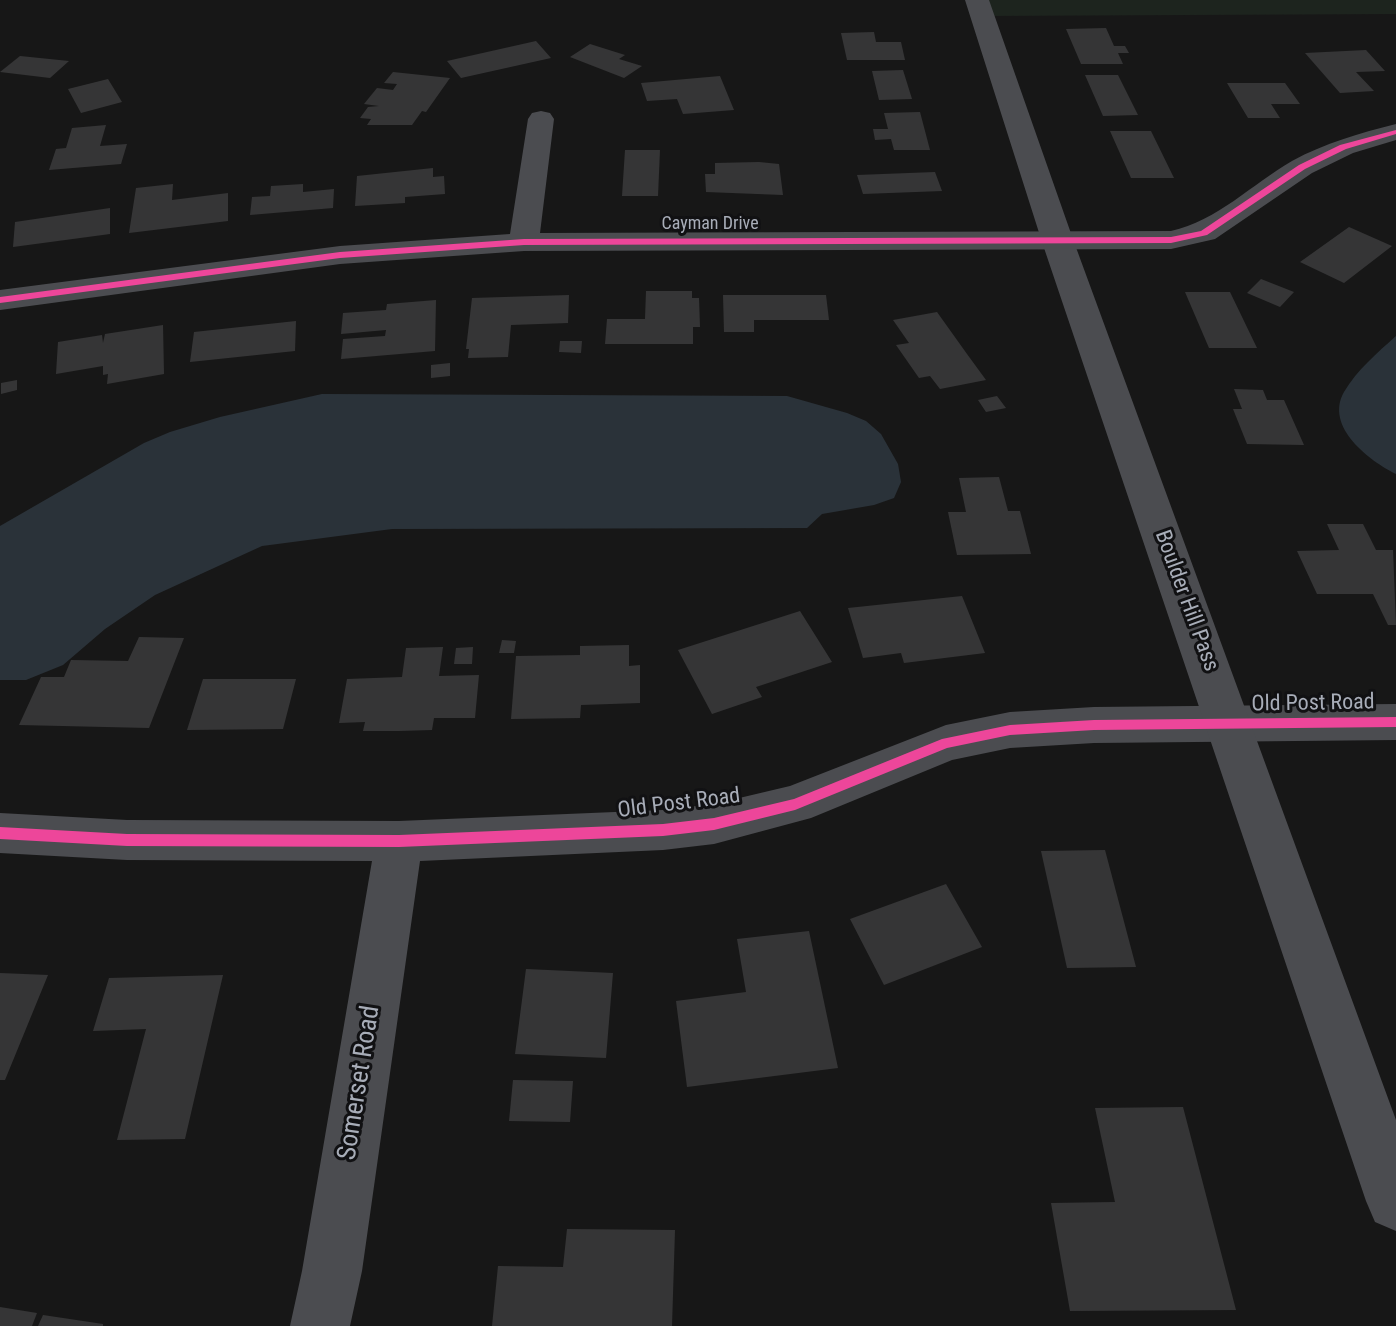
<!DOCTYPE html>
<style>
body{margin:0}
canvas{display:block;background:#171717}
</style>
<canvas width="1396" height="1326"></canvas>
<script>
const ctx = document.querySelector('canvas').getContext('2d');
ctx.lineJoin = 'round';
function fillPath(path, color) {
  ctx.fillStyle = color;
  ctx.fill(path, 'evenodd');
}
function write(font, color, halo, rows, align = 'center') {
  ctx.font = font + ' "Roboto Condensed",sans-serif';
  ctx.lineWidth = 6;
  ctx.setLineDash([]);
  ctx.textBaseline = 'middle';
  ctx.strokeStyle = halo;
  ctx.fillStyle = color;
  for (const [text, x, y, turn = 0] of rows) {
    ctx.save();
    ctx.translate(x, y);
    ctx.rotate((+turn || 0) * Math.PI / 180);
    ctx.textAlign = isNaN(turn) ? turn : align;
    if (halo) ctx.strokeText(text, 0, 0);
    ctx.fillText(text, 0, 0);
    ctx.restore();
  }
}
fillPath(new Path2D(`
 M975 0H1396V14L983 16Z`), '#1d241e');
fillPath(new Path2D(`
 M1396 336V474C1370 461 1324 427 1344 392 1357 370 1377 353 1396 336Z
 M322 394 787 396 847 413 866 421 881 434 898 464 901 482 894 498 874 505 822 514 807 528 392 529 262 546 155 595 105 629 63 665 26 680H0V526L144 443 170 432 220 417Z`), '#2a3239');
fillPath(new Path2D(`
 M1106 28 1114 46H1125L1129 53H1118L1123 64H1081L1066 29Z
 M874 32 876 42H901L905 60H847L841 33Z
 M536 41 551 58 461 78 447 61Z
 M590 44 625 55 619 59 642 66 624 78 570 57Z
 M1366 50 1385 71 1356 72 1374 91 1340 93 1305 53Z
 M20 56 69 61 50 78 0 72Z
 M903 70 912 99 879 100 872 71Z
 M393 72 450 78 426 112 422 111 412 125H367L371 119 360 118 368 107 379 106 364 104 377 88 393 90 397 84 384 83Z
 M1085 75H1118L1138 115 1103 116Z
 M720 76 734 110 683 114 677 99 647 101 641 83Z
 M108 79 122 102 81 113 68 89Z
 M1227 83H1285L1300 104H1271L1280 118H1248Z
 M920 112 930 150H894L891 139 875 140 873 129H888L884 113Z
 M106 125 100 146 127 144 121 164 49 170 56 149 66 148 72 128Z
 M1110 131H1151L1174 178H1131Z
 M625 150H660L658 196H622Z
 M759 162 779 164 783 195 706 192 705 174H715V163Z
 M433 168V177L444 176 445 194 405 197V203L355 206 357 176Z
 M935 172 942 191 863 194 857 175Z
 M173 184 172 200 228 193V221L129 233 136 188Z
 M303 184V192L334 189 333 208 250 215 252 197 270 196 271 186Z
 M110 208V234L13 247 15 222Z
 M1349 227 1392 246 1344 283 1300 262Z
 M1261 279 1294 292 1280 307 1247 293Z
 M646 291H692V298H699L700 327H693V344H605L607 319H645Z
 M1185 292H1230L1257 348H1209Z
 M569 295 568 323 511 325 508 357 468 358 469 349H466L472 298Z
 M723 295H826L829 320H754V332H724Z
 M436 300 435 351 341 359 343 339 385 336 386 330 341 334 343 313 386 310 387 304Z
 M937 312 967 354 986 380 940 389 930 376 919 378 896 345 909 343 893 320Z
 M296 321 295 351 190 362 194 332Z
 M163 325 164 374 107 384 108 374 103 375V366L56 374 58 342 102 335 103 343 105 334Z
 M560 341H582L581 353 559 352Z
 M450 363V376L431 378V365Z
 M17 380V390L1 394V383Z
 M1234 389 1263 390 1267 400H1284L1304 445 1247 444 1233 409H1242Z
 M997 396 1006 408 986 412 978 400Z
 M999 477 1008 511H1020L1031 554 957 555 948 512H966L959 478Z
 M1327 524H1363L1376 550H1393L1396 625H1388L1373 594H1317L1297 551 1339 550Z
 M962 596 985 653 904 663 901 653 863 658 848 608Z
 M800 611 832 662 756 687 762 697 712 714 678 650Z
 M139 637 184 638 149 728 19 725 41 677H64L71 660 128 661Z
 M502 640 516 641 514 653H499Z
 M629 645V666L640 665V703L581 705 580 718 511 719 516 656 580 655V646Z
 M443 647 439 676 479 675 475 718H434L432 730 399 731H363L365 722 339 723 347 679 402 677 406 648Z
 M473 647 472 664H454L456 648Z
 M203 679H296L283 729 187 730Z
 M1105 850 1136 967 1067 968 1041 851Z
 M946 884 982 947 884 985 850 919Z
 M809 931 838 1068 687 1087 676 1001 746 992 737 939Z
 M526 969 613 973 606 1058 515 1054Z
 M0 973 48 975 5 1080H0Z
 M223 975 185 1139 117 1140 146 1029 93 1031 109 978Z
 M513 1080 573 1081 570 1122 509 1121Z
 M1183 1107 1236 1310 1070 1311 1051 1203 1115 1202 1095 1108Z
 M567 1229 675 1230 672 1326H492L498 1266 563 1267Z
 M0 1307 37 1313 32 1326H0Z
 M43 1315 103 1324V1326H38Z`), '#353536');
fillPath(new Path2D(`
 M541 111 550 113 554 119 540 233 1171 231C1217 221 1252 184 1292 161 1325 143 1360 133 1396 124V140L1353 153 1312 173 1215 239 1171 249 524 251 340 264 0 310V290L340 246 510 234 528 119 532 113Z
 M1396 704V740L1094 743 1010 748 952 760 811 818 714 844 663 850 420 861 362 1271 350 1326H290L302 1271 372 861 127 860 0 853V813L127 820 399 821 663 810 714 804 790 786 946 725 1010 712 1094 707Z`), '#4b4c50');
fillPath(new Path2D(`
 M965 0H989L1074 242 1396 1120V1231L1375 1222 1366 1201 1042 242Z`), '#4b4c50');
fillPath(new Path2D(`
 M1396 130V134L1346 149 1305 169 1207 235 1171 243 524 245 340 258 0 303V297L340 252 524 239 1171 237 1201 231 1299 165 1340 145Z
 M1396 717V727L1094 730 1010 735 947 748 795 810 714 830 663 836 399 847 127 846 0 839V827L127 834 399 835 663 824 714 818 794 799 942 739 1010 725 1094 720Z`), '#ed469a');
write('18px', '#a8adb8', '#111113', [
 ["Cayman Drive",710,224]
]);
write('22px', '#a8adb8', '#111113', [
 ["Boulder Hill Pass",1186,601,70],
 ["Old Post Road",1313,704,-1],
 ["Old Post Road",679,804,-7]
]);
write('26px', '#a8adb8', '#111113', [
 ["Somerset Road",360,1083,-81]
]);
</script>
